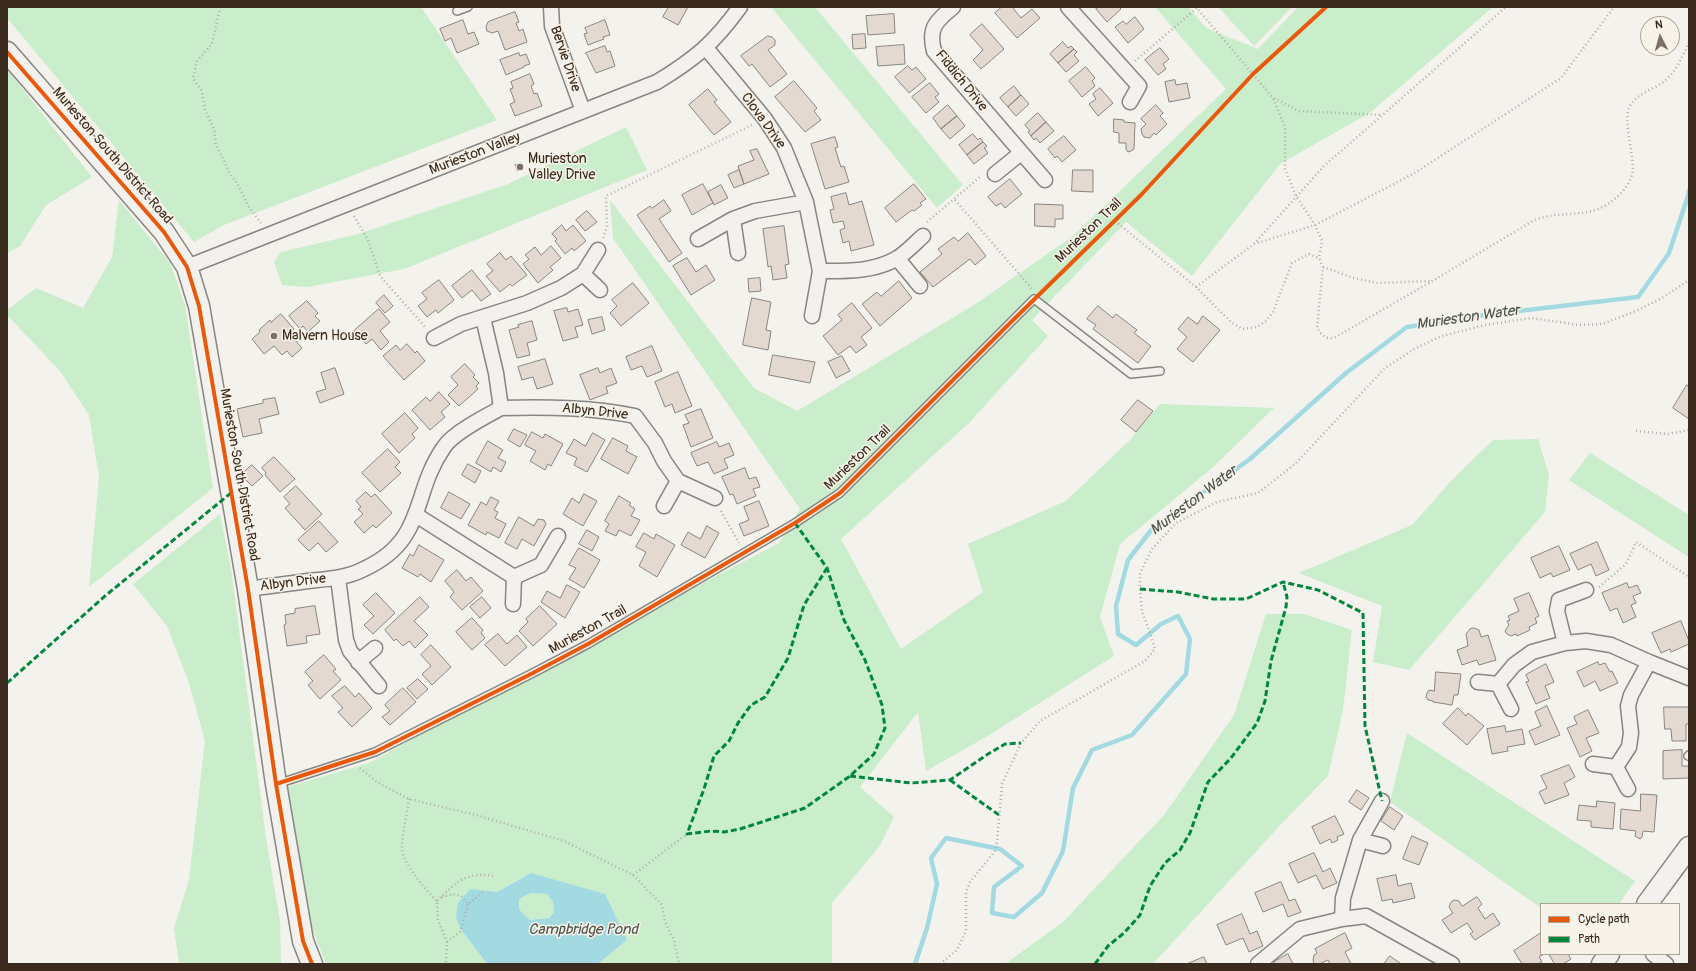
<!DOCTYPE html>
<style>
body{margin:0}
#map{position:relative;width:1696px;height:971px;overflow:hidden;background:#f4f2ec;font-family:Pangolin,sans-serif}
canvas{display:block}
.frame{position:absolute;inset:0;border:8px solid #3b2a1e;pointer-events:none}
.legend{position:absolute;left:1540px;top:903px;width:140px;height:52px;box-sizing:border-box;background:#f7f3e8;border:1px solid #aca397;margin:0;padding:5px 7px;list-style:none;font-size:12px;color:#3b2a1e}
.legend li{display:flex;align-items:center;gap:8px;height:20px}
.legend b{width:20px;border:1px solid #aca397}
.north{position:absolute;left:1640px;top:16px;width:40px;height:40px;box-sizing:border-box;background:#f7f3e8;border:1px solid #aca397;border-radius:50%;rotate:354deg;font-size:11px;font-weight:700;line-height:16px;text-align:center;color:#3b2a1e}
.north::after{content:'';display:block;margin:auto;width:14px;height:18px;background:#7c7066;clip-path:polygon(50% 0,100% 100%,50% 72%,0 100%)}
</style>
<div id="map">
<canvas width="1696" height="971"></canvas>
<div class="frame"></div>
<ul class="legend">
<li><b style="height:5px;background:#e8590c"></b>Cycle path</li>
<li><b style="height:5px;background:#00873e"></b>Path</li>
</ul>
<div class="north">N</div>
</div>
<script>
const ctx = document.querySelector('canvas').getContext('2d');
ctx.lineJoin = 'round';
function fillPath(path, color) {
  ctx.fillStyle = color;
  ctx.fill(path, 'evenodd');
}
function stroke(path, color, width, dash) {
  ctx.strokeStyle = color;
  ctx.lineWidth = width;
  ctx.lineCap = dash ? 'butt' : 'round';
  ctx.setLineDash(dash || []);
  ctx.stroke(path);
}
function write(font, color, halo, rows, align = 'center') {
  ctx.font = font + ' Pangolin,sans-serif';
  ctx.lineWidth = 3;
  ctx.setLineDash([]);
  ctx.textBaseline = 'middle';
  ctx.strokeStyle = halo;
  ctx.fillStyle = color;
  for (const [text, x, y, turn = 0] of rows) {
    ctx.save();
    ctx.translate(x, y);
    ctx.rotate((+turn || 0) * Math.PI / 180);
    ctx.textAlign = isNaN(turn) ? turn : align;
    if (halo) ctx.strokeText(text, 0, 0);
    ctx.fillText(text, 0, 0);
    ctx.restore();
  }
}
fillPath(new Path2D(`
 M7 7H421L497 120 224 225 194 242 7 18Z
 M771 7H815L963 185 937 208Z
 M1155 7H1188L1206 28 1258 49 1298 7H1493L1371 112 1280 164 1192 276 1126 222 1032 320 1048 336 969 423 841 539 901 649 983 592 968 544 1066 501 1129 441 1160 404 1274 408 1212 468 1120 544 1100 617 1114 656 986 737 926 771 918 712 860 787 894 817 879 847 832 903V964H598L627 940 531 873 497 892 485 891 462 931 487 964H326L308 918 283 788 369 763 547 665 779 543 800 509 613 238 610 200 754 388 797 411 974 305 1073 236 1226 89Z
 M1218 7H1292L1254 46Z
 M7 69 92 177 46 205 20 246 7 253Z
 M626 127 647 170 404 269 307 287 282 285 274 262 281 252 358 234 508 184Z
 M119 200 170 263 185 305 213 488 89 587 99 477 89 415 60 371 7 315V310L36 288 83 308 112 257Z
 M1538 439 1549 475 1545 512 1409 670 1373 662 1382 606 1299 573 1412 525 1452 480 1493 440Z
 M1590 453 1689 515V557L1569 480Z
 M220 514 231 568 266 838 280 921 281 964H179L174 928 189 880 205 741 189 683 167 626 133 584Z
 M1266 614H1304L1352 630 1343 710 1328 776 1284 821 1153 964H1005L1063 922 1164 815 1234 715Z
 M1407 733 1635 881 1619 904H1541V908L1390 802Z
 M531 893 547 894 554 902V912L548 918 530 920 519 909V899Z`), '#caedcc');
fillPath(new Path2D(`
 M531 873 605 894 627 940 598 964H487L462 931 456 918 458 903 470 889 497 892ZM531 893 547 894 553 902 554 912 549 918 530 920 519 909V899Z`), '#a3dae2');
stroke(new Path2D(`
 M915 964 927 928 937 884 931 858 946 838 1000 849 1022 866 994 887 992 913 1014 917 1042 893 1063 851 1073 788 1092 750 1132 735 1186 674 1190 639 1178 616 1161 624 1136 645 1118 634 1116 606 1128 560 1152 529 1250 459 1346 373 1407 327 1476 316 1638 297 1669 253 1688 196 1689 190`), '#a3dae2', 4.5);
const building = new Path2D(`
 M669 7H688L678 25 663 17Z
 M1002 7H1012L1021 18 1032 9 1040 18 1017 38 995 13Z
 M1099 7H1119L1121 9 1107 22 1096 9Z
 M515 12 519 22 516 23 519 31 523 29 527 42 505 50 498 31 492 33 487 31 486 27 488 22Z
 M894 14 895 33 868 35 866 16Z
 M1135 17 1144 29 1128 43 1115 27 1123 21 1126 24Z
 M463 20 468 34 474 32 479 44 457 53 451 38 445 41 440 29Z
 M605 20 610 35 603 37 604 39 588 45 584 34 587 33 585 28Z
 M982 24 1004 49 981 69 973 60 983 50 970 35Z
 M865 34 866 48 853 49 852 35Z
 M768 36 772 37 775 40V45L768 50 787 74 770 87 752 64 749 66 741 56Z
 M1063 42 1068 48 1071 46 1074 49 1058 63 1050 54Z
 M904 45 905 64 878 66 876 47Z
 M605 46 607 52 610 51 615 66 596 73 586 53Z
 M1160 48 1169 59 1163 64 1166 69 1158 75 1145 60Z
 M1074 49 1077 52 1074 55 1079 61 1066 72 1058 63Z
 M519 53 520 56 526 54 530 64 524 66V67L506 75 500 60Z
 M908 66 912 70 916 67 926 79 909 93 895 77Z
 M1086 67 1095 78 1092 81 1095 86 1082 97 1069 81Z
 M530 74 534 84 531 86 534 94 537 93 542 106 515 116 510 104 515 102 510 89 513 88 511 82Z
 M1175 80 1176 85 1187 83 1190 98 1169 102 1165 82Z
 M794 81 817 108 814 111 821 120 805 132 775 97Z
 M930 83 939 94 935 97 939 102 926 113 912 97Z
 M1014 86 1021 95 1008 107 1000 98Z
 M1100 88 1113 103 1098 116 1089 104 1096 99 1093 94Z
 M708 89 717 100 714 102 731 122 714 135 689 105Z
 M1021 95 1029 104 1016 116 1008 107Z
 M948 105 957 116 941 129 933 118Z
 M1156 105 1163 113 1160 116 1167 124 1156 135 1154 133 1150 138 1144 137 1142 134 1141 129 1146 124 1141 119Z
 M1038 113 1046 122 1031 136 1028 132 1030 131 1025 125Z
 M957 116 965 126 950 139 941 129Z
 M1114 119 1124 120V122L1135 123 1134 149 1131 151 1128 152 1126 149V143H1119V133L1114 132Z
 M1046 122 1054 131 1040 143 1036 138 1034 140 1031 136Z
 M973 134 978 140 980 138 983 142 967 155 959 145Z
 M1064 136 1076 150 1062 162 1057 156 1055 158 1048 149Z
 M835 137 838 147 835 148 841 167 844 166 849 182 825 189 811 144Z
 M983 142 987 146 984 148 988 153 974 164 967 155Z
 M757 149 769 174 744 184 738 166 754 160 750 151Z
 M522 163 524 169 517 171 515 165Z
 M739 170 744 184 734 188 728 175Z
 M1073 170H1093V192L1072 191Z
 M1010 179 1022 194 1005 208 1001 203 996 206 988 197Z
 M703 184 713 203 692 215 682 195Z
 M914 184 926 199 920 203 922 205 914 211 912 210 896 222 885 208Z
 M721 185 728 198 714 205 708 192Z
 M846 193 849 205 862 201 874 245 851 251 849 241 843 243 840 230 845 228 843 221 833 223 830 210 834 209 831 197Z
 M664 200 671 211 659 219 682 253 669 262 637 215 650 206 652 208Z
 M1035 204 1063 205V219H1055V227L1035 226Z
 M587 211 597 222 585 231 576 220Z
 M562 225 566 231 573 225 586 241 574 251 572 248 565 254 555 241 557 239 552 234Z
 M784 226 789 264 785 265 787 278 773 280 771 266 768 267 763 229Z
 M968 233 986 256 975 265 970 259 933 287 920 272 942 254 938 249 954 237 958 241Z
 M551 246 561 258 550 267 553 270 538 283 523 264 529 259 525 255 535 247 541 255Z
 M500 253 506 260 511 256 527 275 512 286 510 284 500 292 486 276 493 271 487 264Z
 M687 258 696 272 706 265 715 280 691 295 673 266Z
 M472 270 491 294 481 301 472 290 462 298 452 286Z
 M760 278 761 291 749 292 748 279Z
 M439 280 454 300 438 313 436 310 427 317 418 306 427 299 422 293Z
 M899 281 912 298 880 326 862 304 877 292 881 296Z
 M633 283 649 303 621 326 610 313 617 306 612 300Z
 M384 295 393 306 385 313 376 303Z
 M752 298 771 302 766 330 771 331 768 350 743 345Z
 M307 301 318 313 315 316 320 321 308 332 303 326 300 329 289 316Z
 M852 303 872 328 861 337 867 345 856 353 850 346 838 355 823 336 842 320 838 315Z
 M1098 306 1113 318 1116 314 1137 330 1134 333 1151 346 1138 363 1093 329 1096 325 1087 319Z
 M567 308 568 312 578 309 583 325 575 327 578 337 563 341 554 311Z
 M379 309 390 322 380 331 389 342 381 350 372 339 366 344 354 331Z
 M281 314 294 329 289 333 302 348 292 357 287 351 282 355 274 346 264 354 252 339 260 332 259 330 270 320 271 322Z
 M1203 316 1220 330 1193 362 1177 349 1187 337 1178 329 1188 317 1197 324Z
 M602 317 605 330 592 334 588 320Z
 M532 321 537 340 527 343 530 355 517 358 509 330 519 327 518 325Z
 M407 344 415 353 417 351 425 361 404 380 383 356 396 345 400 350Z
 M652 346 662 371 647 377 642 366 631 370 626 357Z
 M773 355 815 362 810 383 769 375Z
 M842 356 850 371 836 378 828 362Z
 M545 359 553 384 537 389 533 377 522 380 518 367Z
 M465 364 475 375 473 377 479 383 476 386 478 389 459 406 448 395 458 385 451 377Z
 M335 368 344 394 320 403 316 392 326 389 321 373Z
 M598 368 600 373 611 368 617 383 606 387 608 393 590 400 580 375Z
 M678 372 692 406 675 413 672 404 665 407 655 382Z
 M1687 385 1689 387V419L1673 408Z
 M439 392 450 404 441 412 445 417 430 430 412 410 426 397 430 401Z
 M275 398 279 414 259 419 262 433 243 437 237 409 263 403V400Z
 M1138 400 1153 411 1136 432 1121 420Z
 M701 409 713 438 691 447 683 425 689 423 685 415Z
 M405 413 418 428 412 434 415 438 399 453 382 434Z
 M514 429 527 435 520 447 508 440Z
 M532 432 543 438 545 434 563 444 551 466 548 464 545 470 530 461 536 451 525 445Z
 M593 433 605 440 587 472 574 465 577 458 566 453 574 439 585 446Z
 M613 438 628 446 626 451 637 457 628 474 601 459Z
 M488 441 503 450 498 458 506 462 501 472 493 467 491 472 476 463Z
 M717 442 719 447 729 443 734 455 724 459 728 468 714 474 708 462 697 466 691 453Z
 M388 449 400 462 395 467 401 473 380 492 362 473Z
 M274 457 295 479 280 492 265 475 266 473 262 468Z
 M468 464 481 471 475 483 462 475Z
 M252 465 263 476 252 486 241 475Z
 M745 468 749 479 756 477 760 487 753 489 756 496 737 504 733 494 730 495 722 477Z
 M296 486 322 514 305 530 285 508 290 504 284 497Z
 M366 492 371 497 375 494 392 513 376 528 373 525 364 533 354 522 363 514 358 509 361 507 356 501Z
 M449 492 470 504 461 519 441 508Z
 M584 494 597 501 583 526 563 514 572 498 579 503Z
 M619 496 631 503 629 505 635 509 631 516 640 520 631 536 619 530 616 536 605 531 609 524 605 521Z
 M491 497 499 501 494 510 498 512 495 518 506 524 499 538 487 532 486 535 468 525 481 502 486 505Z
 M759 501 769 526 744 536 739 524 749 520 744 507Z
 M519 517 534 526 538 519 544 520 546 524 534 546 522 539 517 549 505 543Z
 M319 521 338 542 326 552 318 543 309 551 298 540Z
 M707 526 719 533 705 558 681 545 688 532 700 539Z
 M587 530 599 537 592 551 579 544Z
 M644 533 654 539 656 534 675 545 657 577 639 566 646 552 636 547Z
 M1597 542 1609 570 1596 576 1591 564 1578 570 1570 554Z
 M419 545 444 560 431 582 420 574 418 577 402 568 410 554 413 556Z
 M1559 546 1570 570 1553 577 1551 573 1540 578 1531 558Z
 M579 548 600 560 584 588 569 579 576 568 569 565Z
 M457 570 466 581 471 577 483 591 462 610 450 597 454 592 445 581Z
 M1627 583 1629 588 1637 585 1641 593 1633 596 1636 603 1631 605 1636 617 1623 623 1617 608 1610 611 1602 593Z
 M567 585 580 592 565 618 541 602 547 591 560 598Z
 M376 593 395 613 373 634 364 625 374 616 363 605Z
 M1529 593 1539 616 1535 618 1537 623 1529 627 1530 630 1517 636 1516 634 1511 636 1507 634 1505 631 1509 625 1507 621 1510 620 1508 616 1519 611 1514 599Z
 M420 597 429 607 414 621 428 635 415 648 409 641 403 646 396 639 394 641 385 630Z
 M482 597 491 608 480 618 470 607Z
 M315 606 320 634 306 636 307 643 287 646 284 625 286 624 285 615 295 613V609Z
 M540 606 557 624 533 646 519 631 528 622 526 619Z
 M472 618 483 630 481 633 485 638 472 650 456 632Z
 M1681 621 1689 641V644L1671 652 1670 649 1661 653 1652 633Z
 M1474 628 1479 630 1481 637 1488 635 1496 660 1479 665 1477 660 1462 665 1457 650 1468 646 1466 634 1470 629Z
 M498 634 507 644 517 635 527 647 505 666 485 645Z
 M431 645 451 667 432 685 422 674 431 666 421 655Z
 M324 655 336 669 333 671 341 680 320 699 308 685 313 681 305 672Z
 M1598 662 1599 665 1605 663 1610 672 1612 671 1618 683 1600 691 1595 681 1584 687 1577 672Z
 M1546 664 1554 682 1545 686 1550 698 1536 704 1526 682 1529 681 1526 675Z
 M1436 672 1461 674 1458 695H1454L1452 705 1433 702V701L1428 700 1426 697 1427 693 1429 690 1434 691Z
 M418 679 428 689 417 699 407 688Z
 M345 686 355 697 359 693 372 708 352 727 338 712 343 708 332 696Z
 M403 688 416 702 390 725 382 717 390 711 385 705Z
 M1547 706 1560 735 1535 745 1529 731 1541 726 1535 712Z
 M1664 707H1689V724H1686V741H1672L1671 729H1665Z
 M1458 708 1466 716 1468 713 1484 726 1467 745 1443 724Z
 M1588 710 1599 733 1586 738 1592 751 1580 757 1567 728 1577 724 1574 717Z
 M1505 726 1506 732 1522 729 1525 744 1507 747 1508 751 1492 754 1487 729Z
 M1682 750V766H1689V778L1663 779V751Z
 M1569 765 1575 777 1564 783 1569 795 1545 804 1539 792 1547 788 1541 776Z
 M1357 790 1369 798 1361 810 1349 802Z
 M1641 794 1657 795 1654 832 1643 831 1642 837 1640 839 1635 836 1636 831 1620 829 1621 809 1640 811Z
 M1597 801 1615 803 1613 829 1591 827V821L1577 820 1579 805 1596 807Z
 M1390 807 1403 816 1394 830 1381 821Z
 M1335 816 1344 834 1337 837 1338 840 1332 843 1330 839 1320 844 1312 827Z
 M1412 836 1428 843 1419 865 1403 859Z
 M1314 853 1323 872 1330 868 1337 883 1323 889 1316 875 1298 883 1289 864Z
 M1396 875 1398 886 1411 883 1415 898 1393 903 1392 899 1382 901 1377 879Z
 M1281 882 1289 901 1295 899 1301 912 1288 917 1283 904 1263 912 1255 893Z
 M1477 897 1482 904 1478 908 1485 919 1493 913 1500 924 1475 940 1470 934 1473 932 1467 923 1451 933 1442 920 1453 913 1449 907 1451 902 1454 900 1459 901 1462 906Z
 M1242 914 1250 934 1257 931 1263 946 1249 952 1243 938 1226 945 1217 925Z
 M1345 933 1352 948 1345 952 1351 964H1330L1328 960 1319 964H1314L1313 960 1314 955 1317 953 1315 949Z
 M1541 933V954H1544L1539 957 1542 962 1538 964H1522L1514 951Z
 M1288 954 1293 964H1275L1274 962Z
 M1549 954H1568L1571 959 1563 964H1555Z
 M1390 956 1401 964H1384Z
 M1204 957 1207 964H1187Z`);
fillPath(building, '#e3d9d0');
stroke(building, '#898580', 1);
const lane = new Path2D(`
 M457 11 468 7
 M1688 756 1689 755
 M277 784 375 752 531 674 588 644 795 523 840 493 1034 299 1131 374 1160 371`);
const street = new Path2D(`
 M551 7 552 26 583 111
 M953 7C936 21 928 28 934 51L1045 180
 M1068 7 1139 86 1130 102
 M706 48 765 119 784 148 806 202 820 271 812 316
 M995 174 1021 153
 M733 219 738 253
 M698 239 733 219 755 211 806 202
 M598 250 583 274 600 290
 M897 258 920 286
 M187 267 657 82C695 59 714 43 740 7
 M820 271C847 271 872 272 896 259 906 253 914 244 923 236
 M434 338 461 324 527 303 561 288 583 274
 M501 408C546 407 591 407 635 416L655 443 664 461 678 481 715 498
 M664 506 678 481
 M416 515 514 577 541 565 558 536
 M338 578 346 640 350 651 379 686
 M248 589C268 586 288 584 308 581 327 579 347 578 364 569 427 540 411 494 444 447 453 433 486 416 501 408L496 373 483 318
 M513 604 514 577
 M1565 643 1557 611 1559 600 1586 590
 M358 662 375 648
 M1478 682 1498 684
 M1511 709 1498 684 1514 665 1532 652 1565 643 1586 641 1611 645 1649 662
 M1593 764 1616 767
 M1628 789 1616 767 1629 747 1631 733 1628 706 1631 695 1649 662 1689 678
 M1360 840 1383 846
 M1342 919 1343 898 1360 840 1382 801
 M1653 954 1666 964
 M1258 964 1300 929 1342 919 1366 916 1452 964`);
const secondary = new Path2D(`
 M7 52 164 232 187 267 199 306 248 589 276 784 303 941 312 964
 M1647 904 1689 847
 M1602 964 1609 954`);
stroke(lane, '#898580', 10);
stroke(street, '#898580', 17);
stroke(secondary, '#898580', 23);
stroke(new Path2D(`
 M220 7 212 44 197 61 193 78 202 91 205 110 214 129 216 146 223 158 228 171 237 183 249 207 261 223
 M1196 7 1273 98 1285 127V169L1296 196 1315 225 1322 241 1319 258
 M1135 61 1197 8
 M1274 98 1299 111 1382 115
 M955 200 1033 290
 M354 216 368 240 380 276 426 328
 M1115 221 1196 287 1232 323 1243 329 1257 327 1266 321 1273 312 1292 263 1309 254 1319 258 1323 267 1317 328C1322 335 1325 339 1334 338L1434 280 1531 222C1563 206 1591 225 1621 193 1628 185 1633 177 1633 166 1632 151 1624 120 1629 108 1634 95 1652 90 1662 83 1676 73 1682 57 1689 42
 M927 222 981 176
 M603 238 607 227 606 196 752 125
 M1254 244 1315 225 1413 174 1561 78 1614 7
 M1323 267 1354 278 1377 283 1432 281
 M1196 287 1254 244 1324 166 1506 7
 M1636 431 1668 434 1689 430
 M721 511 739 543
 M1599 587 1626 564 1636 542 1689 577
 M360 768 377 782 409 799 476 815 564 841 633 875 662 905 665 922 674 940 679 964
 M409 799C407 814 402 834 402 849 402 862 427 892 437 901L438 920 447 942 446 964
 M633 875 687 834
 M442 897 453 894 461 896 468 904 484 892
 M437 901C455 883 466 871 493 876
 M447 942 460 932 468 904
 M940 964 957 950 966 931V893L970 882 995 851 997 842 1002 784 1021 743 1040 721 1145 661 1155 649 1150 633 1142 612 1140 589V573L1152 549 1176 523 1217 502 1258 493 1295 464 1385 368 1416 348 1442 336 1485 325 1531 318 1579 325 1602 324 1636 311 1662 298 1689 280`), '#b1aeaa', 2.5, [1, 3]);
stroke(lane, '#f2f1ed', 7);
stroke(street, '#f2f1ed', 14);
stroke(secondary, '#f2f1ed', 20);
stroke(new Path2D(`
 M795 523 827 568 844 620 865 660 882 705 885 728 874 754 850 776 805 808 740 829 724 832 711 831 687 834 704 789 714 756 729 741 738 723 751 705 765 697 788 658 804 605 827 568
 M1140 589 1178 592 1213 599H1246L1283 582 1318 590 1363 613 1365 726 1382 801
 M7 683 105 596 231 493
 M850 776 911 783 950 780 988 754 1005 744 1021 743
 M950 780 999 815
 M1095 964 1108 946 1124 933 1140 915 1150 886 1165 863 1180 850 1190 833 1208 782 1231 758 1257 723 1265 701 1271 661 1286 607 1287 597 1283 582`), '#00873e', 3, [6, 3]);
stroke(new Path2D(`
 M7 52 164 232 187 267 199 306 248 589 276 784 303 941 312 964
 M276 784 375 752 531 674 588 644 795 523 840 493 1009 324 1141 195 1253 74 1326 7`), '#e8590c', 4);
for (const [x, y, r, color] of [
 [520,167,4,"#7c7066"],
 [274,336,4,"#7c7066"]
]) {
  const dot = new Path2D();
  dot.arc(x, y, r, 0, 2 * Math.PI);
  ctx.fillStyle = color;
  ctx.fill(dot);
  stroke(dot, '#f7f3e8', 1.5);
}
write('14px', '#3b2a1e', '#f7f3e8', [
 ["Bervie Drive",565,59,71],
 ["Fiddich Drive",961,81,51],
 ["Clova Drive",763,121,54],
 ["Murieston Valley",475,154,-21],
 ["Murieston South District Road",112,156,49],
 ["Murieston Trail",1089,231,-44],
 ["Albyn Drive",595,412,6],
 ["Murieston Trail",858,458,-44],
 ["Murieston South District Road",239,475,80],
 ["Albyn Drive",293,583,-7],
 ["Murieston Trail",588,630,-29]
]);
write('14px', '#3b2a1e', '#f7f3e8', [
 ["Murieston",528,159],
 ["Valley Drive",528,175],
 ["Malvern House",282,336]
], 'left');
write('italic 15px', '#4c544e', '#f7f3e8', [
 ["Murieston Water",1468,318,-8],
 ["Murieston Water",1194,501,-37],
 ["Campbridge Pond",583,930]
]);
</script>
